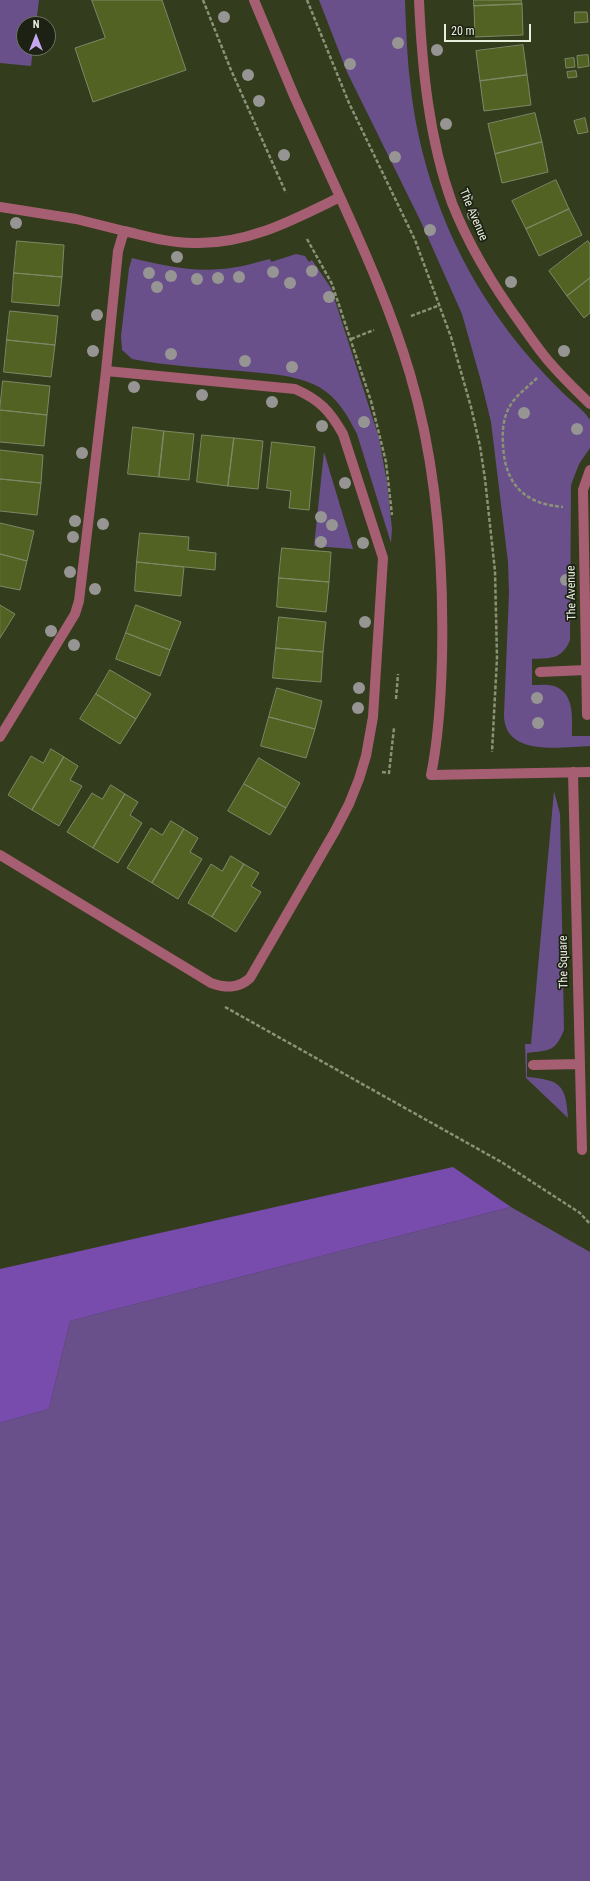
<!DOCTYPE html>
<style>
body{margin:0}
#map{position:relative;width:590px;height:1881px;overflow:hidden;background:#333c1c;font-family:"Roboto Condensed",sans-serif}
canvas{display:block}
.north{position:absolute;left:16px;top:16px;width:40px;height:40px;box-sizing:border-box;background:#1d2113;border:1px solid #6e7363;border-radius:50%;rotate:0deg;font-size:11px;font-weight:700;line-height:16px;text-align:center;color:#e8efdc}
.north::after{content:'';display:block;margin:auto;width:14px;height:18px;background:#c5a7f1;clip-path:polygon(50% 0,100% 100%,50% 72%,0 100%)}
.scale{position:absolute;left:444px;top:24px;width:87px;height:18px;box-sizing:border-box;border:2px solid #e8efdc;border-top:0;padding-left:5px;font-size:12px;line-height:14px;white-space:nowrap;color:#e8efdc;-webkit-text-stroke:3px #1d2113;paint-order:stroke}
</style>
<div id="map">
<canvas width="590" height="1881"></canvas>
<div class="north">N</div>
<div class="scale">20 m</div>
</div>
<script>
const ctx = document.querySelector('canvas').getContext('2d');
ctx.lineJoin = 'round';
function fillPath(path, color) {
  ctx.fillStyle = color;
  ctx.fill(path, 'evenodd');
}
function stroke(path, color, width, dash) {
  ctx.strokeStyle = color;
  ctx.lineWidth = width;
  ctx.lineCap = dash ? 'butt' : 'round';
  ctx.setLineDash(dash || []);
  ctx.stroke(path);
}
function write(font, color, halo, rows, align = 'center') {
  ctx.font = font + ' "Roboto Condensed",sans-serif';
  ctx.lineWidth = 3.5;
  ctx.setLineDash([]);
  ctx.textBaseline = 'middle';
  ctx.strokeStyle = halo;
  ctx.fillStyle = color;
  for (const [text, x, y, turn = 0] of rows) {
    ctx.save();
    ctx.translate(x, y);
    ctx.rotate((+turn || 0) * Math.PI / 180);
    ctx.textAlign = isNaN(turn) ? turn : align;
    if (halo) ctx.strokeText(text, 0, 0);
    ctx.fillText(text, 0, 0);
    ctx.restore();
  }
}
fillPath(new Path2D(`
 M0 0H39L36 24H24V48H33L31 66 0 63Z
 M319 0H405C406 30 407 60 411 90 421 174 453 256 503 324 520 348 541 371 562 392 571 401 583 409 590 420V448L579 464 571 485 570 640C562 660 550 658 532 659V685C539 685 547 684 554 686 575 693 572 718 572 736H590V746C561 747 504 757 504 715L509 593 508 562 491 422 481 381 462 314 421 222 347 72Z
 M296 254 305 256 309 262 312 260 331 288 379 438 387 483 392 529 391 543 357 434C348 416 337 397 319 387 295 374 268 374 241 371 205 368 168 366 132 359L122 350 121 336 129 268 132 258C161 265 191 272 221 269 238 268 254 263 270 259L271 262Z
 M324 452 353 549 314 546Z
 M554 791 560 814 564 1030C555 1052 550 1050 527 1053V1077C560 1080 566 1084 568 1118L526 1078 525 1044H531Z
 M511 1207 590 1252V1881H0V1423L49 1409 70 1321Z`), '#69508a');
fillPath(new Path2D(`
 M453 1167 511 1207 70 1321 49 1409 0 1423V1269Z`), '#784cac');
const building = new Path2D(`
 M92 0H162L186 70 93 102 75 48 105 38Z
 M474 0H521L522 4 474 6Z
 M522 4 523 35 475 37 474 6Z
 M575 12H587L588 22 575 23Z
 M523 45 527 75 480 81 476 51Z
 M588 55 589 66 578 68 577 56Z
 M574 58 575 67 566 68 565 59Z
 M576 71 577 77 568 78 567 72Z
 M527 75 531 105 484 111 480 81Z
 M535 113 542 142 495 154 488 124Z
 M585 118 588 132 578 134 574 121Z
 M542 142 548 172 502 183 495 154Z
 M556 180 569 209 526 229 512 201Z
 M569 209 582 235 539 256 526 229Z
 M17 241 64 245 62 277 14 273Z
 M588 241 590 244V278L567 296 549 271Z
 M14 273 62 277 59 306 12 302Z
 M590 278V313L584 318 567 296Z
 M10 311 58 316 55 345 7 340Z
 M7 340 55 345 51 377 4 372Z
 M3 381 50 386 47 415 0 410Z
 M0 410 47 415 44 446 0 442Z
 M133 427 164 431 159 477 128 474Z
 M164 431 194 434 189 480 159 477Z
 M202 435 234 438 228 486 197 482Z
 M234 438 263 441 258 489 228 486Z
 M272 442 315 447 309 510 289 508 291 491 267 488Z
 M0 450 43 455 41 483 0 479Z
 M0 479 41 483 37 515 0 511Z
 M0 523 34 531 27 561 0 554Z
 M140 533 189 537 188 550 216 553 215 570 137 562Z
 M282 548 331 552 329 582 279 578Z
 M0 554 27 561 20 590 0 586Z
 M137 562 184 567 181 596 135 591Z
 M279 578 329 582 326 612 277 607Z
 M0 605 15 614 0 638Z
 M136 605 181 622 170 650 126 633Z
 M279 617 326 622 323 652 276 648Z
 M126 633 170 650 160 676 116 659Z
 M276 648 323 652 321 682 273 678Z
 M110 670 151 694 136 719 96 694Z
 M277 688 322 701 315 729 269 717Z
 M96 694 136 719 120 744 80 719Z
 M269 717 315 729 306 758 261 746Z
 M51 749 64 757 32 810 8 795 31 756 43 763Z
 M64 757 78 766 70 780 82 786 59 826 32 810Z
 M259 758 300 783 286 808 244 784Z
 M244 784 286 808 270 835 228 811Z
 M111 785 125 794 93 848 67 832 92 793 102 799Z
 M125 794 138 802 130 815 142 823 118 863 93 848Z
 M171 821 184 829 152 883 127 868 151 828 162 835Z
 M184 829 198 838 190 852 202 859 178 899 152 883Z
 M231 856 244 864 212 917 188 903 211 864 222 871Z
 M244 864 259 873 251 886 261 892 236 932 212 917Z`);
fillPath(building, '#516223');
stroke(building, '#7d8966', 1);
stroke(new Path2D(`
 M203 0 231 70 286 193
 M307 0 349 103 415 240 451 337 471 407 480 446 485 479 495 571 497 658 492 752
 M307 239 332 284 371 401 386 462 392 515
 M411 316 440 305
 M351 339 374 330
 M537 378C528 387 516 395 510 406 503 417 502 433 503 445 505 484 524 504 563 507
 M396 699 398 674
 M382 772 389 773 394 728
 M225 1007 503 1163 580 1213 590 1224`), '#8a9278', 2.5, [4, 2]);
stroke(new Path2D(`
 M419 0C422 68 429 139 452 203 469 246 494 287 521 324 531 338 541 353 552 365 564 379 577 391 590 404
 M340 197C366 254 392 313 410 374 437 465 444 563 442 658 441 697 439 736 431 775L590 772
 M0 207 76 219 124 231
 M540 672 586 670
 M587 715 583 490 590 470
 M0 737 75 614 79 601 106 371 118 251 124 231C146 236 169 243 193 243 247 245 293 220 340 197L295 98 254 0
 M573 772 582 1150
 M0 855 211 983C225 988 238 989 250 978L335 831 349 804 359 779 366 756 373 717 383 558 343 434C330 411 320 400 295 389L106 371
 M533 1065 579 1064`), '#a65f72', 10);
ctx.fillStyle = '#969594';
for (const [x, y] of [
 [224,17],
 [398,43],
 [437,50],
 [350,64],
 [248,75],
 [259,101],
 [446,124],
 [284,155],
 [395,157],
 [467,197],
 [473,215],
 [16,223],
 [430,230],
 [177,257],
 [312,271],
 [273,272],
 [149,273],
 [171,276],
 [239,277],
 [218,278],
 [197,279],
 [511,282],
 [290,283],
 [157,287],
 [329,297],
 [97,315],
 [93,351],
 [564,351],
 [171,354],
 [245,361],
 [292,367],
 [134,387],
 [202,395],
 [272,402],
 [524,413],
 [364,422],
 [322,426],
 [577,429],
 [82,453],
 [345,483],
 [321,517],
 [75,521],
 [103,524],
 [332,525],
 [73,537],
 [321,542],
 [363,543],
 [70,572],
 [566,580],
 [95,589],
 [365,622],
 [51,631],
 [74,645],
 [359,688],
 [537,698],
 [358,708],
 [538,723]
]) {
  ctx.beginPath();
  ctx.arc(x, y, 6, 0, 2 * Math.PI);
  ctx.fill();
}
write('12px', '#e8efdc', '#1d2113', [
 ["The Avenue",473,215,67],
 ["The Avenue",572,593,-91],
 ["The Square",564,962,-91]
]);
</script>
